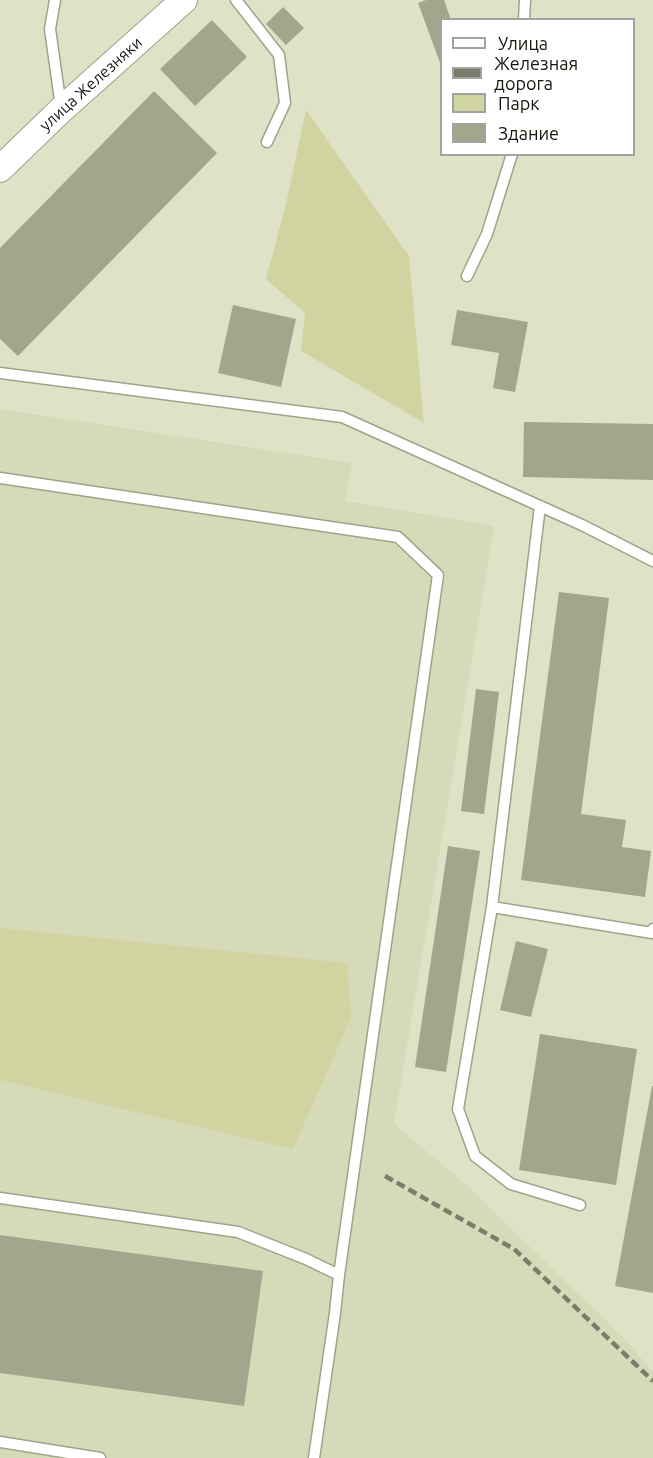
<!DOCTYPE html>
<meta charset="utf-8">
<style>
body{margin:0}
#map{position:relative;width:653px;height:1458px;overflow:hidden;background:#e0e2c8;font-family:Ubuntu,sans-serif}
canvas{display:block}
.legend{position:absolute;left:440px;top:18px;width:195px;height:138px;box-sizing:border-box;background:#fff;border:2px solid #a2a29e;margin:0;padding:8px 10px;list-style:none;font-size:18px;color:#16170d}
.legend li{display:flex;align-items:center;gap:12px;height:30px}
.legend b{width:30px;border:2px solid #a2a29e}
</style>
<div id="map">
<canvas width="653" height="1458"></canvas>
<ul class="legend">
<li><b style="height:8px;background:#fff"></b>Улица</li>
<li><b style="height:8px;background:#7b7d6b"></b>Железная дорога</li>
<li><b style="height:16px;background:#d0d4a0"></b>Парк</li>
<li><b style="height:16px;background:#a3a58c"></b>Здание</li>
</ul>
</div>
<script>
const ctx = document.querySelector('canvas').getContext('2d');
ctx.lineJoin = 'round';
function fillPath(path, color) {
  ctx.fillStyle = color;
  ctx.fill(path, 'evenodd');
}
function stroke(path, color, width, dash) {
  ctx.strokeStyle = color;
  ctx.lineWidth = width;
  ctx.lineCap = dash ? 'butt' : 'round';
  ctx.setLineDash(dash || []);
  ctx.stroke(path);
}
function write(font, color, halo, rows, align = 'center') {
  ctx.font = font + ' Ubuntu,sans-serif';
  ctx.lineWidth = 4.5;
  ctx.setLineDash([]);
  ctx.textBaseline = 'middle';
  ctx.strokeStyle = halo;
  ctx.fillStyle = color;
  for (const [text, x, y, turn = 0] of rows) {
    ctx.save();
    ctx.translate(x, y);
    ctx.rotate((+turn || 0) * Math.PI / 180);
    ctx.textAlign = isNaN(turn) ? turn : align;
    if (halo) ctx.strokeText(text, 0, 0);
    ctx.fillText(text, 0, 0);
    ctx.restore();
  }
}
fillPath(new Path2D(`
 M0 409 352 463 345 501 494 526 394 1124 462 1181 624 1338 653 1372V1458H0Z`), '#d7dab8');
fillPath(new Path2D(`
 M306 110 409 256 424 423 301 351 305 313 266 279 286 204Z
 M0 928 347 963 351 1017 293 1149 0 1080Z`), '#d0d4a0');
fillPath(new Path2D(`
 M426 0H444L451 20H442V68L418 3Z
 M283 7 304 28 286 45 266 24Z
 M212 20 247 57 195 106 160 69Z
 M154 91 217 153 18 356 0 339V248Z
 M233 305 296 319 281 387 218 373Z
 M457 310 528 322 515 392 493 388 499 353 451 345Z
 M524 422 653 424V480L523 477Z
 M559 592 609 598 581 814 626 820 622 847 651 851 645 897 521 880Z
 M476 689 499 692 484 814 461 811Z
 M448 846 480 851 446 1072 415 1067Z
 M516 941 548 949 531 1017 500 1010Z
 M540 1034 637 1049 616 1185 519 1170Z
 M652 1086H653V1293L615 1286Z
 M0 1235 263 1271 244 1406 0 1373Z`), '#a3a58c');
const service = new Path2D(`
 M55 0 50 29 61 107
 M236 0 279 55 285 103 267 142
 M524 20 525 0
 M467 276 487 234 512 154
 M0 373 342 417 582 525 653 561
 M0 478 398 537 438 575 339 1275 335 1313 314 1458
 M540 506 492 907 652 933 653 929
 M492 907 458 1109 475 1156 511 1184 580 1205
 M0 1198 238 1232 306 1259 339 1275
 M0 1442 100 1458`);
const tertiary = new Path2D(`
 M0 169 61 110 184 0`);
stroke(service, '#a0a289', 13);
stroke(tertiary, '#a0a289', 28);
stroke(service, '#fff', 10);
stroke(tertiary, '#fff', 26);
stroke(new Path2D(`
 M385 1176 514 1249 653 1381`), '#7b7d6b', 4.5, [9, 4.5]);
write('16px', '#16170d', '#fff', [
 ["улица Железняки",91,84,-42]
]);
</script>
